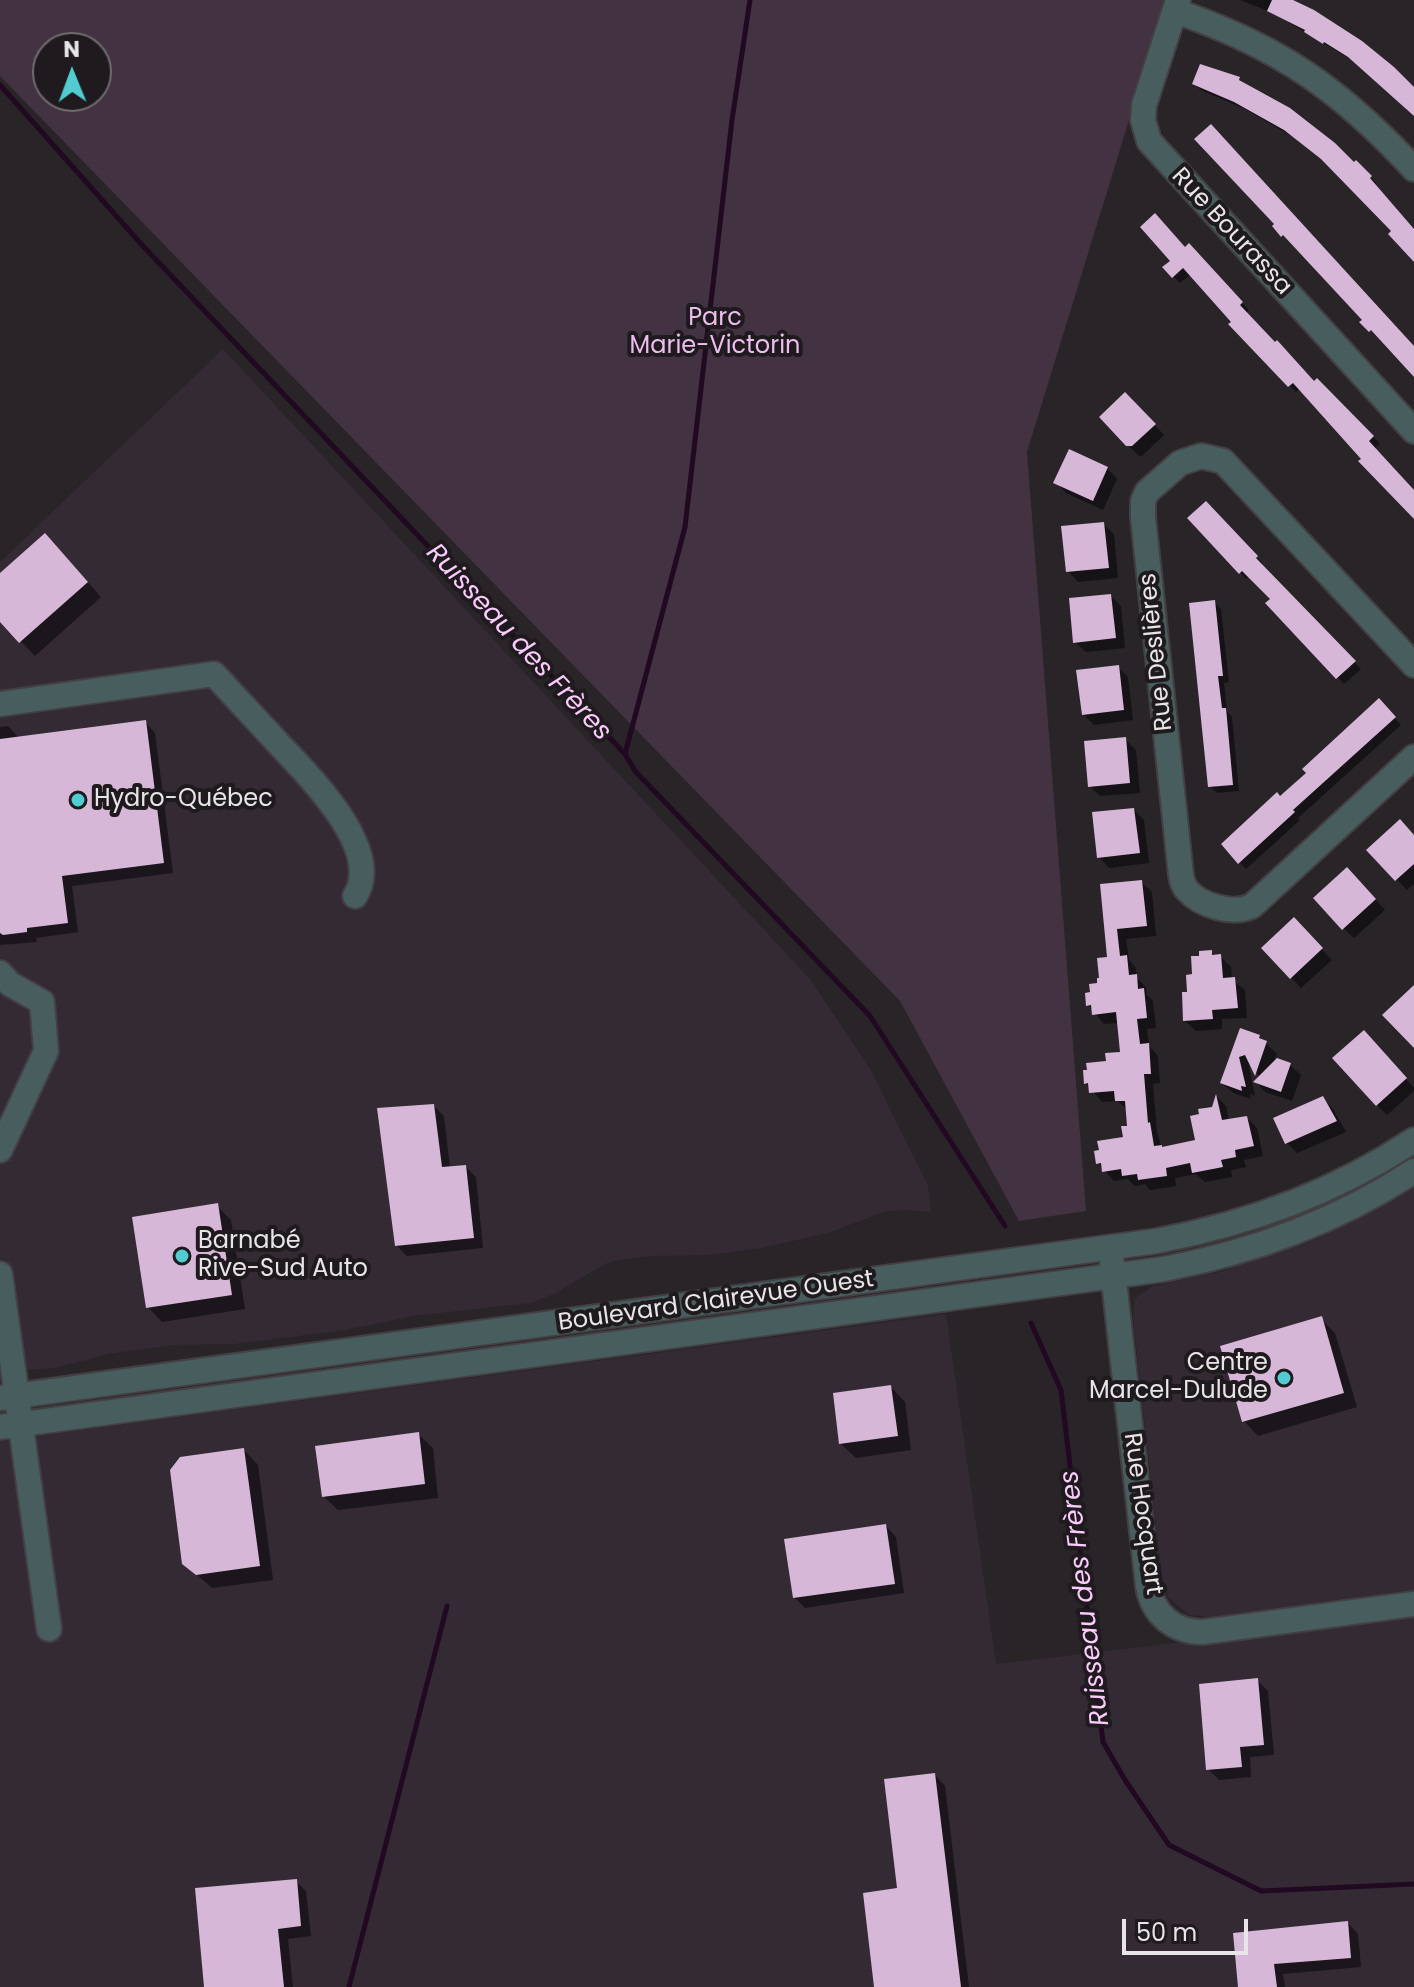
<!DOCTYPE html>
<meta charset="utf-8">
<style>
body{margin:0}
#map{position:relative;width:1414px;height:1987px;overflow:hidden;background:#282428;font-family:Poppins,sans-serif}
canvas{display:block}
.north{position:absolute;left:32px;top:32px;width:80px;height:80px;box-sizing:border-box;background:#1e1a1e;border:2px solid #6f6b6f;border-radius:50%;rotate:359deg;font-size:22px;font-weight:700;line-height:32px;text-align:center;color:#e8e5e8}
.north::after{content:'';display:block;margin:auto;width:28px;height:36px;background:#52ccd1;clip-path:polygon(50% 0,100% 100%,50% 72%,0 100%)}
.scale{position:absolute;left:1122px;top:1919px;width:126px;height:36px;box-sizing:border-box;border:4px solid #e8e5e8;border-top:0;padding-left:10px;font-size:24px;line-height:28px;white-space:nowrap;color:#e8e5e8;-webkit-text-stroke:6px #1e1a1e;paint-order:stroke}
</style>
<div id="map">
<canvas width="1414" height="1987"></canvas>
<div class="north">N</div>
<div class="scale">50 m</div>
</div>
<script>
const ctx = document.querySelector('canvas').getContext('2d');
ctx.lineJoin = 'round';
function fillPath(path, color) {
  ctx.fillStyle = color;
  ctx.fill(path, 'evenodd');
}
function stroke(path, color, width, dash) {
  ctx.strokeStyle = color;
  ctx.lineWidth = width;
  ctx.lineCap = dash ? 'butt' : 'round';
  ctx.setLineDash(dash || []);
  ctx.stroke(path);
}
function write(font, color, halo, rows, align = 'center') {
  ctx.font = font + ' Poppins,sans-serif';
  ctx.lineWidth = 8;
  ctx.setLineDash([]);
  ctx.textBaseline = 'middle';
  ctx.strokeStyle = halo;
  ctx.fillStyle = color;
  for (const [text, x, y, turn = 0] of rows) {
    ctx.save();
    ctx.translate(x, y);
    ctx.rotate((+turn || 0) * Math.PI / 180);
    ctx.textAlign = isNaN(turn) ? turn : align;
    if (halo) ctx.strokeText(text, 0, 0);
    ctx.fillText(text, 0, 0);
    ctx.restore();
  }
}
fillPath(new Path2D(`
 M223 349 810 979 871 1070 928 1186 931 1212 904 1210 884 1212 828 1233 762 1248 708 1255 650 1256 619 1260 607 1263 554 1294 531 1303 413 1316 346 1330 234 1344 174 1345 108 1354 55 1368 0 1371V562Z
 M1414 1188V1590L1208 1617 1189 1615 1168 1597 1162 1579 1133 1318 1134 1299 1153 1286 1220 1272 1310 1242 1387 1204Z
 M946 1314 996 1664 1414 1615V1987H0V1441Z`), '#332a33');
fillPath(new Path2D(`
 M0 0H1166L1027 452 1086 1211 1019 1221 900 1001 0 76ZM48 48H96V96H48Z`), '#423242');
fillPath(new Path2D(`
 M1240 0H1290L1414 90V114L1357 63 1271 12Z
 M1239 79 1354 165 1356 163 1377 184 1375 186 1414 231V259L1394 232 1329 164 1293 137 1243 108 1201 90 1194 84Z
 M1189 246 1249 310 1246 313 1315 383 1353 415 1380 444 1374 449 1414 492V516L1300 388 1296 392 1256 352 1191 274 1180 283 1173 276Z
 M1125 394 1164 435 1142 456H1139L1101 417Z
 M1107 468 1117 479 1103 510 1066 493 1056 482Z
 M1206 503 1263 564 1261 566 1361 669 1344 684 1268 603 1272 599 1250 576 1246 579 1190 518Z
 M1103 524 1114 534 1118 578 1078 582 1068 571Z
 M59 550 101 597 35 656 0 619V576Z
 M1111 596 1121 606 1125 648 1086 652 1075 642Z
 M1214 602 1221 609 1229 682 1224 683 1227 711 1232 717 1239 791 1217 793 1210 786Z
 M1118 667 1128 677 1133 720 1094 725 1083 714Z
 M1379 701 1401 725 1298 818 1300 820 1246 869 1224 844 1309 773Z
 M145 722 155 733 173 873 72 886 78 932 36 938 37 942 0 945V727L8 726 19 738Z
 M1125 739 1136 750 1140 793 1100 796 1090 786Z
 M1134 810 1144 820 1149 863 1109 868 1099 857Z
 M1414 837V884L1407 890 1369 850Z
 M1358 880 1385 910 1354 938 1343 928Z
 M1141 882 1152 892 1156 936 1126 939 1129 960 1136 968 1137 978 1146 987 1147 995 1153 1001 1156 1028 1147 1029 1149 1046 1158 1056 1160 1083 1153 1084 1157 1132 1162 1149 1197 1141 1217 1097 1226 1106 1229 1121 1247 1118 1257 1128 1263 1156 1244 1160 1246 1167 1231 1170 1232 1177 1205 1182 1196 1174 1175 1178 1176 1186 1150 1190 1145 1184 1135 1186 1128 1179 1114 1181 1098 1163 1125 1139 1129 1128 1128 1111 1118 1101 1102 1102 1086 1083 1122 1054 1119 1023 1104 1024 1088 1005 1100 985 1109 959 1102 885Z
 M1294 920 1332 960 1301 988 1264 948Z
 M1211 952 1215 957 1220 956 1231 967 1232 980 1245 990 1247 1018 1222 1019V1029L1196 1031 1185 1021 1189 994 1194 976Z
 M1241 1030 1259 1037 1277 1054 1272 1066 1290 1065 1301 1075 1292 1101 1265 1092 1256 1082 1260 1078 1253 1066 1249 1067 1255 1096 1250 1094 1251 1099 1233 1093 1222 1083Z
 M1376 1046 1414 1088V1091L1387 1115 1377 1105Z
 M1323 1099 1333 1109 1346 1132 1297 1153 1287 1143Z
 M434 1106 444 1116 450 1168 466 1167 476 1177 483 1248 407 1256 396 1245Z
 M217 1206 231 1220 245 1309 162 1322 148 1307Z
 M1321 1319 1335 1333 1357 1407 1258 1436 1244 1421Z
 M891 1387 905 1402 911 1450 856 1458 841 1444Z
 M418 1434 433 1448 438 1498 338 1510 323 1496Z
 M244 1450 258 1465 273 1580 212 1588 184 1563Z
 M886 1526 896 1537 904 1593 805 1608 794 1597Z
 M1257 1680 1268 1691 1274 1755 1250 1757 1251 1777 1219 1780 1208 1769Z
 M935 1775 945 1786 969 1987H876L899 1890Z
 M296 1881 306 1891 311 1936 288 1939 293 1987H206Z
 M1348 1923 1358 1934 1361 1967 1283 1974 1285 1987H1240L1235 1934Z`), '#0007');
stroke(new Path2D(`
 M0 85 142 245 578 704 625 754 635 771 870 1016 1005 1226
 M625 754 685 527 732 120 750 0
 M1031 1323 1061 1390 1103 1742 1125 1780 1169 1845 1261 1891 1414 1884
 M349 1987 447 1606`), '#200921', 5);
fillPath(new Path2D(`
 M1272 0H1293L1314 10 1362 41 1394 67 1414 87V116L1348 57 1324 42 1323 44 1304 32 1305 30 1267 11Z
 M1200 64 1240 77 1239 80 1290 108 1335 143 1354 162 1356 160 1372 176 1370 178 1414 229V262L1388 234 1391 231 1321 159 1284 130 1234 102 1192 84Z
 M1211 124 1414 346V377L1371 330 1369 332 1359 322 1362 320 1283 235 1281 237 1272 226 1274 224 1194 139Z
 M1155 213 1185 247 1189 243 1243 302 1240 305 1275 342 1277 340 1314 381 1317 378 1374 436 1369 441 1414 490V519L1358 461 1361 459 1293 383 1288 387 1228 324 1231 322 1183 268 1172 278 1162 267 1170 261 1140 227Z
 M1125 392 1156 424 1132 446H1126L1099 417Z
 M1069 449 1108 467 1093 501 1053 483Z
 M1206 501 1258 556 1256 558 1356 661 1336 679 1265 603 1270 599 1242 571 1239 574 1187 518Z
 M1104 522 1109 568 1066 572 1061 526Z
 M45 533 88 582 19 643 0 622V573Z
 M1111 594 1116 638 1073 643 1069 598Z
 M1215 600 1223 676H1218L1222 708H1226L1233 785 1208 787 1189 603Z
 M1119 665 1124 710 1082 715 1076 670Z
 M1379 698 1396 717 1293 810 1295 812 1238 864 1221 844 1277 792 1280 796 1306 773 1302 769Z
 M146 720 164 863 62 876 68 923 27 928V932L3 935 0 933V739Z
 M1126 737 1130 783 1088 787 1084 741Z
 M1134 808 1140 853 1097 858 1092 812Z
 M1400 819 1414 835V864L1395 881 1366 850Z
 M1347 867 1376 899 1342 930 1313 898Z
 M1142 880 1147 926 1117 929 1120 956 1127 955 1129 975 1137 974 1138 989 1144 988 1147 1018 1137 1019 1140 1044 1149 1043 1151 1074H1144L1148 1123 1150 1122 1154 1146 1162 1145V1147L1195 1140 1190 1116 1199 1114 1198 1109 1212 1107 1216 1094 1222 1120 1247 1116 1254 1146 1235 1150 1236 1157 1221 1160 1223 1167 1192 1173 1190 1163 1166 1168 1167 1176 1138 1180 1137 1174 1122 1176 1121 1169 1102 1172 1101 1163 1096 1164 1094 1151 1099 1150 1097 1141 1123 1137 1121 1126H1127L1125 1101H1115L1114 1091 1089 1093 1088 1083 1084 1084 1083 1070H1087L1086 1063 1106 1061 1105 1053 1120 1052 1116 1012 1092 1015 1091 1005 1086 1006 1085 993 1090 992 1089 984 1097 983V978H1099L1097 958 1107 957 1100 884Z
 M1294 917 1323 948 1290 979 1261 948Z
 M1212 950V955L1221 954 1223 978 1235 977 1238 1008 1212 1010 1213 1019 1183 1021 1182 992H1187L1186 975 1192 974 1191 956H1199V951Z
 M1414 985V1048L1382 1015Z
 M1240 1028 1260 1035 1259 1038 1267 1041 1255 1076 1245 1055 1239 1057 1246 1087 1241 1086 1242 1091 1220 1083Z
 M1364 1030 1407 1078 1376 1106 1332 1058Z
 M1277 1058 1291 1063 1281 1092 1253 1082Z
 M1323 1096 1337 1121 1285 1144 1273 1118Z
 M434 1104 442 1167 466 1165 474 1238 395 1246 377 1108Z
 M218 1203 232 1295 146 1308 132 1217Z
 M1322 1316 1344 1393 1242 1422 1220 1346Z
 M891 1385 898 1436 839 1444 833 1393Z
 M419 1432 425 1484 322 1497 315 1446Z
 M244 1448 260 1566 196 1575 182 1564 170 1470 180 1457Z
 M886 1524 895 1584 793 1598 784 1539Z
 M1258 1678 1264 1745 1240 1747 1242 1767 1206 1770 1199 1684Z
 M935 1773 961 1987H874L863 1893 897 1888 884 1779Z
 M297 1879 301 1926 278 1929 284 1987H204L195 1888Z
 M1348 1921 1351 1958 1274 1964 1277 1987H1238L1233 1933Z`), '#d7b7d7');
const minor = new Path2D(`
 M1178 0 1144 105 1143 120 1149 141 1414 431
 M1175 11C1278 46 1340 89 1414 169
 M1414 665 1223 461 1201 456 1180 463 1147 492 1143 501V517L1180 866C1181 875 1181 883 1187 890 1201 906 1233 915 1252 906L1414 757
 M0 704 214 674C235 697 256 719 277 742 306 773 385 849 355 896
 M0 973 10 984 42 1002 46 1051 0 1150
 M1112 1263 1148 1586C1153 1615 1174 1632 1203 1632L1414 1604
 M0 1274 49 1629
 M0 1398 1157 1241C1248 1224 1336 1192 1414 1140
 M0 1427 1164 1269C1253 1252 1338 1221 1414 1171`);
stroke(minor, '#433f43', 28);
stroke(minor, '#485d5d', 24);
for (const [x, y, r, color] of [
 [78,800,8,"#52ccd1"],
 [182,1256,8,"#52ccd1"],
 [1284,1378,8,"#52ccd1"]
]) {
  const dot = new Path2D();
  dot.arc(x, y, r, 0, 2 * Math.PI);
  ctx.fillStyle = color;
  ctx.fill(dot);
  stroke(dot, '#1e1a1e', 3);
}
write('24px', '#e8e5e8', '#1e1a1e', [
 ["Rue Bourassa",1231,232,47],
 ["Rue Deslières",1157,652,-96],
 ["Boulevard Clairevue Ouest",716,1302,-8],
 ["Rue Hocquart",1142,1514,82]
]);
write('24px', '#edbdee', '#1e1a1e', [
 ["Parc",715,319],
 ["Marie-Victorin",715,347]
]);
write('24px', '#e8e5e8', '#1e1a1e', [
 ["Hydro-Québec",94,800],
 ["Barnabé",198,1242],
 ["Rive-Sud Auto",198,1270],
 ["Centre",1268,1364,"right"],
 ["Marcel-Dulude",1268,1392,"right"]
], 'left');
write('italic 26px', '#fdccfe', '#1e1a1e', [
 ["Ruisseau des Frères",518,643,47],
 ["Ruisseau des Frères",1086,1598,-97]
]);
</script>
